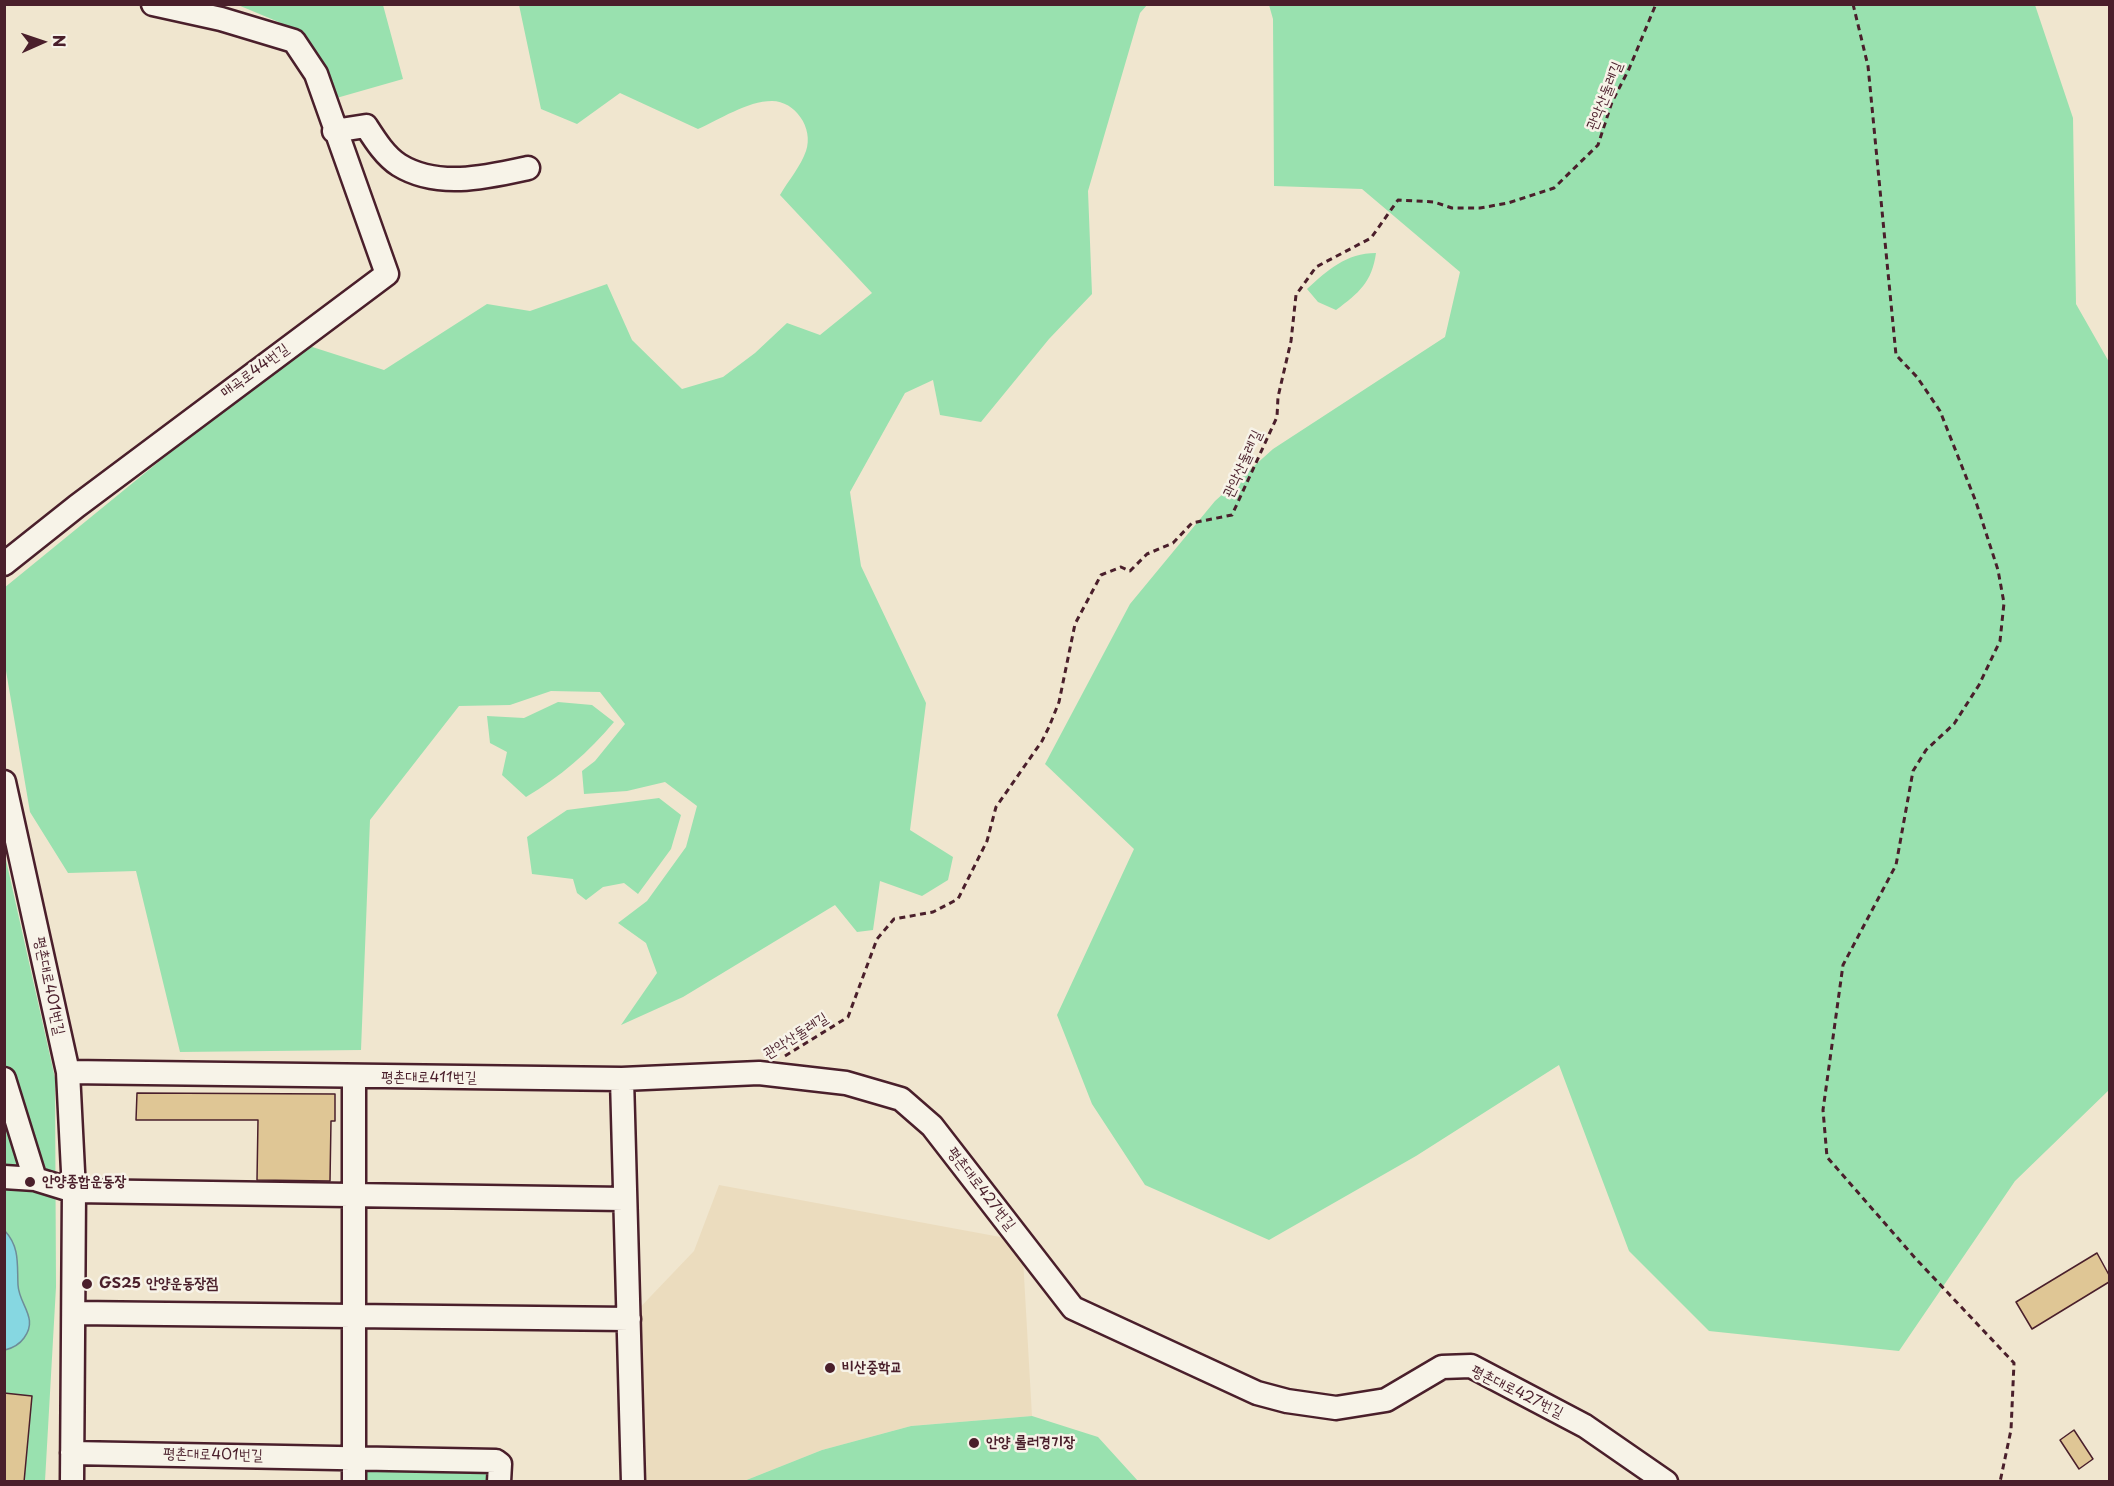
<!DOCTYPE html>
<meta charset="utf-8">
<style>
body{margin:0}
#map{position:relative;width:2114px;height:1486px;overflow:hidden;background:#f0e6cf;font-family:"Playpen Sans",sans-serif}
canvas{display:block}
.frame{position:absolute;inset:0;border:6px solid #4a1f2b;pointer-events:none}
.north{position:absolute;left:12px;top:12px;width:60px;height:60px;-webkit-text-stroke:4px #f7f3e8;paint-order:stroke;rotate:87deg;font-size:16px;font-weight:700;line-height:24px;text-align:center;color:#4a1f2b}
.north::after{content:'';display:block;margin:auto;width:21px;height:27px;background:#4a1f2b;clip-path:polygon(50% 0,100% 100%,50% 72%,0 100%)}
</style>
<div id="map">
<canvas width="2114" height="1486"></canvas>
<div class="frame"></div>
<div class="north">N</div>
</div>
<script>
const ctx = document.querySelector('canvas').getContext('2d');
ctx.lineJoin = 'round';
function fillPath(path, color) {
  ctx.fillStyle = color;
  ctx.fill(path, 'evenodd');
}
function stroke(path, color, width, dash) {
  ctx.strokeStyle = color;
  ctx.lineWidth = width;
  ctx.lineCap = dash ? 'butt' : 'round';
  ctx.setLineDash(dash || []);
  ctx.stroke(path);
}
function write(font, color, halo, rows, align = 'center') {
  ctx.font = font + ' "Playpen Sans","Poor Story",sans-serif';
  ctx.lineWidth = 5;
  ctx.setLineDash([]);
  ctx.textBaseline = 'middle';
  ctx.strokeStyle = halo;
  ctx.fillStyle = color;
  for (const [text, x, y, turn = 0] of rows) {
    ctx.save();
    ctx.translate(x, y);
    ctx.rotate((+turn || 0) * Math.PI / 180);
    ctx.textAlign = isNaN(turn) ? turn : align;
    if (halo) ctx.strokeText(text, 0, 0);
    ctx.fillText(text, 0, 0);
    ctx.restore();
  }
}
fillPath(new Path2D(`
 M719 1185 1022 1241 1032 1416 911 1426 822 1450 744 1481H634L629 1319 694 1251Z`), '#ebdcbe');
fillPath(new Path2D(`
 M238 5H383L403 79 333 99 281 23Z
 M519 5H1147L1140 13 1088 191 1092 294 1049 339 981 422 940 415 933 380 905 393 850 492 861 566 926 703 910 830 953 857 948 880 922 896 880 881 873 930 857 932 835 905 683 997 621 1025 657 973 646 943 618 923 647 901 686 847 697 806 665 782 627 791 584 794 582 771 595 761 625 724 600 692 551 691 510 705 459 706 370 820 361 1050 180 1052 136 871 68 873 30 812 5 665 4 588 303 344 384 370 487 304 530 311 607 284 632 340 682 389 723 377 755 353 787 323 820 335 872 293 780 195C788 181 801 166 806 151 814 128 795 101 772 101 747 101 719 120 698 129L620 93 577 124 541 109Z
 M1269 5H2035L2073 118 2076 304 2109 362V1090L2015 1181 1899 1351 1709 1331 1629 1251 1559 1065 1416 1156 1269 1240 1145 1185 1092 1104 1057 1015 1134 849 1045 764 1130 604 1215 501 1273 449 1445 337 1460 272 1362 189 1274 186 1273 19Z
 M1376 253C1372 282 1359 293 1336 310L1318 302 1307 289C1328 270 1346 253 1376 253Z
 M558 702 592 705 614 722C589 752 560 777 526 797L502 775 507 752 490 743 487 716 524 718Z
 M659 798 681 815 671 849 638 894 624 883 603 887 586 900 577 893 573 879 532 874 527 837 567 810Z
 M4 851 55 1078 56 1287 45 1481H5Z
 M1032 1416 1098 1437 1138 1481H744L822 1450 911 1426Z
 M359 1462 493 1467V1481L358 1482Z`), '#99e1af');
const water = new Path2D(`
 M5 1231C20 1247 17 1265 18 1285 19 1305 39 1318 24 1338 19 1345 13 1348 5 1350Z`);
fillPath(water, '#86d7e1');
stroke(water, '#6e8d98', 1.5);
const building = new Path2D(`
 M137 1093 335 1094V1121H331L330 1181 257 1180 258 1120H136Z
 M2097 1253 2109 1275V1282L2032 1329 2016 1302Z
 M4 1393 32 1396 24 1482H4Z
 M2074 1430 2093 1459 2079 1469 2060 1440Z`);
fillPath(building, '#dfc695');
stroke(building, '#4a1f2b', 1.5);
const minor = new Path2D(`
 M334 131 366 126C375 140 385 156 399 165 438 189 487 177 528 168
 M4 564 77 506 387 274 316 74 294 41 221 19 153 4
 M4 782 68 1072 74 1191 72 1482
 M68 1072 622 1079 759 1073 846 1083 901 1099 932 1126 1073 1308 1257 1393 1287 1401 1336 1408 1386 1400 1442 1367 1471 1366 1585 1426 1666 1482
 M4 1079 35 1179 4 1177
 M622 1079 633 1482
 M35 1179 74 1191 624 1199
 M74 1313 629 1319
 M72 1453 496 1461 500 1464 499 1482
 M354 1482V1077`);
stroke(minor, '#4a1f2b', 27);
stroke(new Path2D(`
 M1853 4 1868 66 1896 355 1917 377 1940 411 1976 502 1998 570 2004 603 2000 641 1979 685 1954 724 1926 750 1913 771 1896 865 1843 965 1823 1110 1827 1157 1916 1259 2014 1363 2011 1430 2000 1482
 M785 1056 848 1017 877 939 894 919 933 912 958 899 987 841 996 807 1042 741 1049 727 1059 702 1075 624 1101 575 1121 567 1130 571 1147 554 1173 543 1192 523 1232 515 1277 417 1278 397 1291 341 1296 295 1316 267 1371 238 1398 200 1434 202 1452 208H1480L1508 203 1554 188 1598 145 1612 102 1629 69 1656 4`), '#4a1f2b', 3, [6, 4.5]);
stroke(minor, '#f7f3e8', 22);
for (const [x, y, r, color] of [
 [30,1182,6,"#4a1f2b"],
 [87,1284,6,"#4a1f2b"],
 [830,1368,6,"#4a1f2b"],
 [974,1443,6,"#4a1f2b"]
]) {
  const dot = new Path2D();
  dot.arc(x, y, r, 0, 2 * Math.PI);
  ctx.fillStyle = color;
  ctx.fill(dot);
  stroke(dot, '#f7f3e8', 2);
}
write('15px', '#4a1f2b', '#f7f3e8', [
 ["관악산둘레길",1605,96,-68],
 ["매곡로44번길",255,371,-36],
 ["관악산둘레길",1243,464,-65],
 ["평촌대로401번길",49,986,78],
 ["관악산둘레길",796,1036,-32],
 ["평촌대로411번길",429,1078],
 ["평촌대로427번길",981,1189,52],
 ["평촌대로427번길",1517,1392,26],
 ["평촌대로401번길",213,1455,1]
]);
write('bold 15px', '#4a1f2b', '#f7f3e8', [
 ["안양종합운동장",42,1182],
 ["GS25 안양운동장점",99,1284],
 ["비산중학교",842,1368],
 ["안양 롤러경기장",986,1443]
], 'left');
</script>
